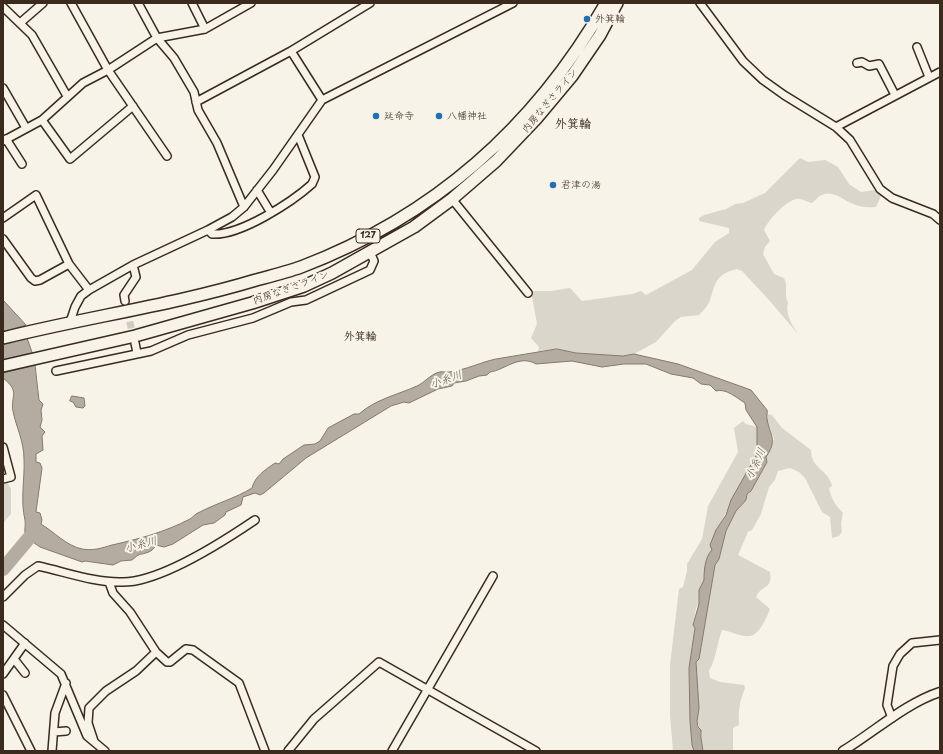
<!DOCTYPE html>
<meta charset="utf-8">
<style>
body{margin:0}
#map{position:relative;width:943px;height:754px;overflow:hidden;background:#f7f3e8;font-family:"Playpen Sans",sans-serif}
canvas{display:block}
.frame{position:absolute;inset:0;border:4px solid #3b2a1e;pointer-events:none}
</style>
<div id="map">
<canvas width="943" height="754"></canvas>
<div class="frame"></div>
</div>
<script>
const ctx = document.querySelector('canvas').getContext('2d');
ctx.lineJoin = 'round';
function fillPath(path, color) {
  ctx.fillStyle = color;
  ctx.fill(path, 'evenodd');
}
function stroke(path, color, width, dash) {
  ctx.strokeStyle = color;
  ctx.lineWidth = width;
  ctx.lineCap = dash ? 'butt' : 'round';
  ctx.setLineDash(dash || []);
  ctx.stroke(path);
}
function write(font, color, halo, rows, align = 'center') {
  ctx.font = font + ' "Playpen Sans","Klee One",sans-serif';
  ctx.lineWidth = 4;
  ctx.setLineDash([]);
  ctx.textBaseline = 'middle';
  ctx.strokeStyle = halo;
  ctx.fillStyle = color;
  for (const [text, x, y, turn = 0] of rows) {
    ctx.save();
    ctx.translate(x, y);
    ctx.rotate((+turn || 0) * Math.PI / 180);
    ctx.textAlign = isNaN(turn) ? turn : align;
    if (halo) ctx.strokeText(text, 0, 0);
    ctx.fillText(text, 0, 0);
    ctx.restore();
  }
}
fillPath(new Path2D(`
 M800 158 808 162 825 160 838 167 849 184 861 192 875 190 881 196 876 207C868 208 858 207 851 203 843 200 832 190 822 195 818 196 815 201 812 203 807 202 801 198 796 199 786 201 768 220 764 230L770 241 765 247 763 254 774 274 784 278C789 287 783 293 788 303 785 314 792 325 798 334L769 300 742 271 737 269C716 274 716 282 710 300 708 306 703 311 699 315L681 317 675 321 656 342 634 354 623 356 576 353 557 349 538 351 539 347 531 338 537 324 531 291H551L570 288 582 301 632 294 641 291 646 295 692 270 715 242 729 233V228L699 221V218L704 215 726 209 735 204 743 203 765 193Z
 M768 414 772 415 782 428 811 450C811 469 829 470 832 486L829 488C831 498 835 505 843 513L841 524 842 532 839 536 832 538 830 517 822 512 805 478 799 472 790 468 778 471 775 480 769 487 761 514 752 530 748 532 738 555 770 572C773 590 761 585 756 597L770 609C767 617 759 635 750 636 741 637 730 631 722 630 717 644 716 659 709 671L710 678 720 682 744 685 745 688C740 700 738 711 739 725L733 728V751H703L701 738 702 734 697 721 699 708 696 662 699 659 715 565 719 559 726 531 736 511 746 500 747 494 751 491 767 462 765 458 774 439 766 417Z
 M743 421 746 424 757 427V454L714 535 712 550 704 580 699 591V604L696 608 693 625 695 628 689 668 690 721 692 745 694 751H673L670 715V665L679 589 683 587 687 571V564L702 539 708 506 738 452 734 428Z
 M7 482 11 489V514L3 523V483Z`), '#dbd6cb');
const water = new Path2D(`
 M3 299V300L26 325 3 332Z
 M27 338 33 355 3 362V343Z
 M557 349 576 353 623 356 634 354 678 364 751 390 767 410C768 413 766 416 767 419 770 436 778 439 766 457L767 462 751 491 747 494 746 500 736 511 726 531 719 559 715 565 699 659 696 662 699 708 697 721 698 727 701 730V738L703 751H694L692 745 690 721 689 668 695 628 693 625 699 604V590L704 580C704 570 705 557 712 550L710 545 716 530 726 515 731 500 757 454V427L746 410 745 403C737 398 726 388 716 391L710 385 701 384 693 378 671 374 646 364H624L602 367 572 361 536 364C519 354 505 370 490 372L487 375 479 376 466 381 454 383 452 386 438 389 409 403 404 402 391 406 306 458 264 493 260 495 255 493 243 497 241 505 226 512 225 515 214 523 203 525 173 544 164 547 156 545C152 553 145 553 138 555L132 560 121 561 113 565 85 561 82 562 40 547 30 540 18 553 19 544 27 538C23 531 26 528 25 520 20 500 25 479 24 459 24 441 16 427 13 411 10 396 21 392 3 378V373L35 365 39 400 43 404 41 410 42 420 40 427 45 432 42 436 43 450 36 454V462L40 463 42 468 36 512 40 513 42 520 41 524C54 532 67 546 82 549 93 551 102 548 112 545 139 539 165 532 190 519 193 517 196 513 200 512 217 503 236 498 252 488 255 476 265 470 275 463L279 464 283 459 304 445 315 444 320 441 328 428 354 414H359C376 399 397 395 417 386 424 383 432 373 440 372 443 371 446 373 449 372 466 370 481 362 496 359Z
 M72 396 84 398 85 406 83 408 76 407 73 402 70 401Z`);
fillPath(water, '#b4aca0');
stroke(water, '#84786c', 1);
stroke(new Path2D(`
 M3 569 29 538`), '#b4aca0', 14);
stroke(new Path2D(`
 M125 301 134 340`), '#d1cbc0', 7, [7, 3.5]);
const minor = new Path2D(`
 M71 3 108 70 167 156
 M138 3 157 38 174 58 194 92 198 110 217 143 244 207
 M192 3 205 29
 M700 3 743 61 763 80 784 95 836 127 850 140 880 189 892 198 933 214 940 220
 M3 7 32 35 67 96
 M20 23 43 3
 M917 47 929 77
 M291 51 322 100
 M857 63 862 62 869 66 879 64 895 95
 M3 88 26 128
 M196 102 291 51 370 3
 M42 120 70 159 133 106
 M836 127 940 72
 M6 139 22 164
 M3 141 42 120 83 83 108 70 157 38 205 29 251 3
 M257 190 271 213
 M452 199 528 293
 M3 218 36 195 69 264 89 290
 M208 230 212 234C240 236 292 202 312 184L315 177 298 135
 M3 239 31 278 35 281 40 280 69 264
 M125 301 124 295 136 277 133 265
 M70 322 75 307 81 296 89 290 133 265 208 230 232 217 244 207 273 170 322 100 513 3
 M135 343 137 353
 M56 371 151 351 188 335 253 318 291 302 306 300 370 270 374 261 370 252
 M3 447 11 477 3 479
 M109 582 113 593 130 612 156 652 167 662H170L186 649 193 650 239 683 265 751
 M3 597 25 575 38 566C66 572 95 583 123 582 161 582 224 541 255 520
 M3 625 61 674 87 736 105 751
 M14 659 25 673
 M3 674 25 643
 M3 695 31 751
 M892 718 887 705 893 666 900 654 912 643 940 640
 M54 732 66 731
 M94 741 88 723 89 708 106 691 136 671 156 652
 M52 751 55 713 66 683
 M288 751 314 719 379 662 536 751
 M392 751 493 576`);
const tertiary = new Path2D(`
 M843 751C874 732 906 703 940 692`);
const trunk = new Path2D(`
 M3 338C87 317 173 305 256 280 271 276 287 272 301 267 435 216 535 127 606 3
 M3 366 135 336 252 303 304 286 332 273 414 227 452 199 496 161 536 119 572 76 600 35 617 3`);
stroke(minor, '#3b2a1e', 10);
stroke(tertiary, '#3b2a1e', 11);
stroke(trunk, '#3b2a1e', 14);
stroke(minor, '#f7f3e8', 7);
stroke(tertiary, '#f7f3e8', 8);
stroke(trunk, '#f7f3e8', 11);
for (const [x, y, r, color] of [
 [587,19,4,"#1f6fb2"],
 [376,116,4,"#1f6fb2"],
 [439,116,4,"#1f6fb2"],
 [553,185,4,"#1f6fb2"]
]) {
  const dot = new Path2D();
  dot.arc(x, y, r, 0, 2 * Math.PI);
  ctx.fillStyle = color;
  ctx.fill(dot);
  stroke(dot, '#f7f3e8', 1.5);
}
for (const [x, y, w] of [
 [368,236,24]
]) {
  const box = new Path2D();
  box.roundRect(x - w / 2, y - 7, w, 14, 3);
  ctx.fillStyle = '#f7f3e8';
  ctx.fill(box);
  stroke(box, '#3b2a1e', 1);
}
write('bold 9px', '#3b2a1e', null, [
 ["127",368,236]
]);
write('10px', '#3b2a1e', '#f7f3e8', [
 ["外箕輪",595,19],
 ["延命寺",384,116],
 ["八幡神社",447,116],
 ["君津の湯",561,185]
], 'left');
write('10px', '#3b2a1e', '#f7f3e8', [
 ["内房なぎさライン",550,101,-50],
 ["内房なぎさライン",291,288,-20]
]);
write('bold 11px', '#3b2a1e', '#f7f3e8', [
 ["外箕輪",360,337]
]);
write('italic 11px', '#5f5145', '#f7f3e8', [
 ["小糸川",446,380,-19],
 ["小糸川",756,464,-65],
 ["小糸川",141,545,-15]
]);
write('bold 12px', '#3b2a1e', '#f7f3e8', [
 ["外箕輪",573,125]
]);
</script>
